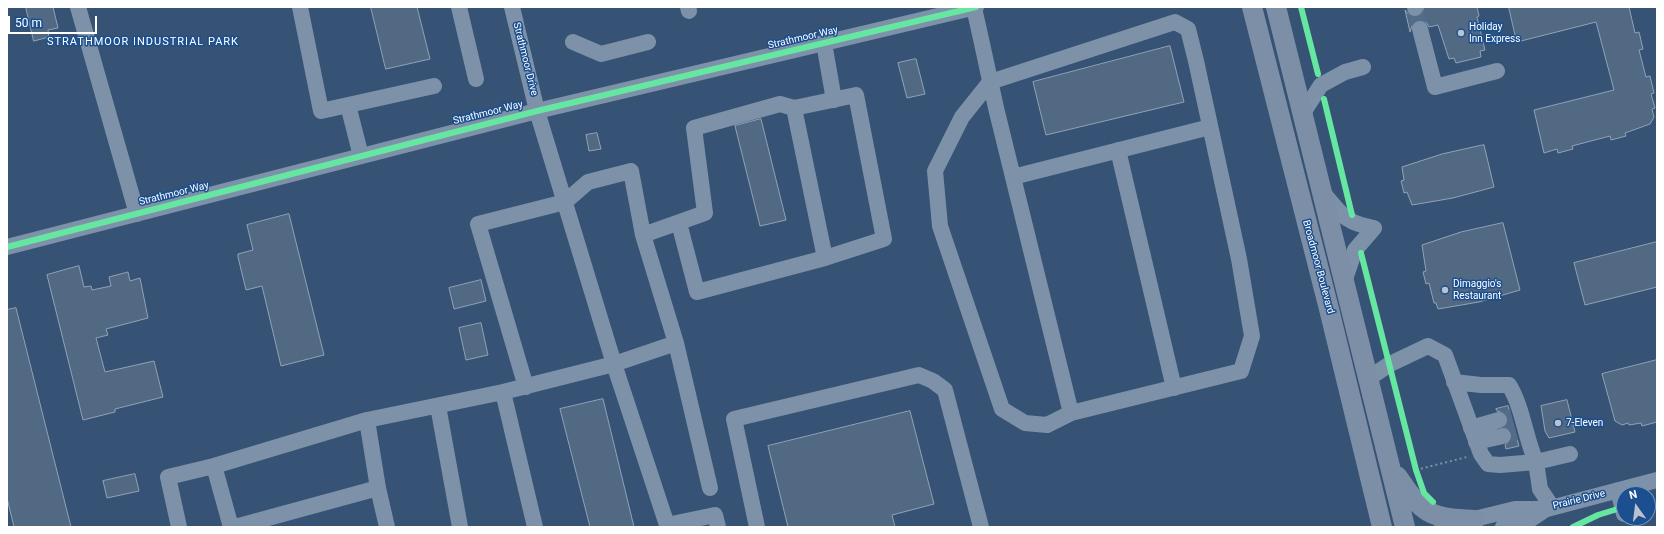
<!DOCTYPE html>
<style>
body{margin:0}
#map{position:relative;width:1664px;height:534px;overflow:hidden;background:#365274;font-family:Roboto,sans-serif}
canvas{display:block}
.frame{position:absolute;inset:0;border:8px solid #fff;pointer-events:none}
.north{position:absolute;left:1616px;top:486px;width:40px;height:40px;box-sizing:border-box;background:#1b4f8f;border:1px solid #7695bc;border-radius:50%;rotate:346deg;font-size:11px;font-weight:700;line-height:16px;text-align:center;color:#fff}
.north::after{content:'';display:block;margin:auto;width:14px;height:18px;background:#b9c2ce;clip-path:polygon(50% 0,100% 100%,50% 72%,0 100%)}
.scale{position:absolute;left:8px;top:16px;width:89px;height:18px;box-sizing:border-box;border:2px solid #fff;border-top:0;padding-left:5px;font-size:12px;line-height:14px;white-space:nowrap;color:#fff;-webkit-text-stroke:3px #1b4f8f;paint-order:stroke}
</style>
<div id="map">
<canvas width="1664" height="534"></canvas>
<div class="frame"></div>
<div class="north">N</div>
<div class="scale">50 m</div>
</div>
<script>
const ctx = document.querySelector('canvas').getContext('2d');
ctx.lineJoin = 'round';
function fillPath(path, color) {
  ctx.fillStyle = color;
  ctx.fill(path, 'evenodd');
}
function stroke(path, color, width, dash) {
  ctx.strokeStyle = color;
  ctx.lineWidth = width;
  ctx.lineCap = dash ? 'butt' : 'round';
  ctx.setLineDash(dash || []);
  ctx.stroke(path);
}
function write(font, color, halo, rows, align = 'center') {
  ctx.font = font + ' Roboto,sans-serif';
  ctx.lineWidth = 3;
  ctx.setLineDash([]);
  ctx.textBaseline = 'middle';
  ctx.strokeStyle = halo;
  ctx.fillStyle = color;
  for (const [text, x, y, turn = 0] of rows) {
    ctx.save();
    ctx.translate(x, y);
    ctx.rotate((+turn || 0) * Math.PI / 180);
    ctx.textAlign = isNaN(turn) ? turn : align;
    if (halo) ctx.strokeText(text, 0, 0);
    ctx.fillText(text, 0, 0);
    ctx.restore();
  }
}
const building = new Path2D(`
 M26 7H53L58 28 48 30 49 37 34 41Z
 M371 7H417L430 59 386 69Z
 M1424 7H1477L1479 16 1477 17 1485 50 1480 51 1481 57 1456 63 1454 58 1449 59 1438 25 1429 27 1426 22 1418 20 1413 23 1410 32 1405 10 1410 16 1415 17 1423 13Z
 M1509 7H1629L1635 33 1639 32 1643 49 1639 50 1646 77 1650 76 1654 93 1651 94 1655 108 1652 109 1654 117 1650 124 1625 133 1626 136 1611 140 1610 136 1572 146 1573 149 1558 153 1557 149 1544 153 1534 110 1614 90 1596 22 1517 42Z
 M1170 46 1184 102 1046 135 1033 82Z
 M916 59 925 94 907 98 898 63Z
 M761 119 786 220 760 226 735 126Z
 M597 133 601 149 589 151 586 135Z
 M1484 145 1494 187 1453 198 1412 205 1407 192 1404 193 1401 181 1404 180 1402 167 1442 154Z
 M289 214 324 355 281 366 262 286 246 290 238 257V254L253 250 247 225Z
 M1503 223 1520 290 1479 302 1438 309 1436 303H1434L1429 283 1426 284 1423 272 1426 271 1422 245 1461 232Z
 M1657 242V287L1585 305 1574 263Z
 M79 266 84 287 91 286 92 290 111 286 109 277 128 272 130 281 140 278 148 318 106 329 108 335 96 338 105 372 154 361 163 397 115 409V412L83 420 47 275Z
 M481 280 486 301 454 309 449 288Z
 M16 308 71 527H14L7 498V310Z
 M481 323 488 355 466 360 459 328Z
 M1657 360V422L1642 426 1641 423 1629 425 1628 423 1622 425 1615 421 1602 374Z
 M603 399 634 527H590L560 409Z
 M1567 400 1575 432 1549 438 1545 431 1541 406Z
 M1508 406 1519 446 1506 449 1505 445 1512 439V434L1505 427 1508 422 1506 413 1497 411 1496 409Z
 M910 411 934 504 892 515 895 527H788L768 446Z
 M135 474 139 491 107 498 103 481Z`);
fillPath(building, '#526984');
stroke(building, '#92a2b6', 1);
stroke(new Path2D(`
 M1415 8 1420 29
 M1499 420 1512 417
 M1503 436 1516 432`), '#546c89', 16, [16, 8]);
stroke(new Path2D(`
 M1416 470 1467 457`), '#7d92a8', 2, [2, 3]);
stroke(new Path2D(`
 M78 7 137 214
 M300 7 321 111 434 86
 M459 7 476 79
 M512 7 537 111 614 364 676 343 643 235 631 171 588 182 565 202 478 224 526 387
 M688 7 689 11
 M1415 7V8
 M974 8C982 42 989 77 997 112L1071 413 1241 371 1252 336 1239 259 1196 61 1188 29 1175 22 990 82 962 117 935 171 940 226 1002 409 1025 423 1047 425 1071 413
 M1420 29 1435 87 1497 71
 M573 42 601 54 648 42
 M824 43 834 100
 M348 105 361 156
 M794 108 856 95 884 239 825 258
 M1303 113 1321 85 1345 72 1363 67
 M1118 150 1174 388
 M1013 177 1210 127
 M1322 192C1342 214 1343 222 1374 228L1355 250 1344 282
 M643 235 705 213 694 128 780 104 794 108 825 258 697 292 679 223
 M7 247 537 111 976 7
 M676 343 710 488
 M1369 378 1390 364 1428 346 1445 355 1481 454 1488 464 1500 465 1536 462 1540 489 1552 507
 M1454 382 1481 385H1509C1523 408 1525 437 1536 462L1570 454
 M438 406 460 527
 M367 420 503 392
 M1471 428 1499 420
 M1476 442 1503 436
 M214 466 231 527
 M378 488 387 527
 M1618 490 1624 514
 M179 527 168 477 214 466 367 420 378 488 235 527
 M535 527 503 392 614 364 667 525
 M667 527V525L715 515 718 527
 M757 527 734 419 919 375 933 381 945 390 981 527
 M1442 527 1515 509H1547L1657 480
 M1503 527 1528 521 1546 509`), '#7d92a8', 16);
stroke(new Path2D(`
 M1252 7 1329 309 1382 527
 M1276 7 1405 527
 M1397 476C1423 514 1428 518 1475 520`), '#7d8ea7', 20);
stroke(new Path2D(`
 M1301 7 1318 74
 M1324 99 1352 215
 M7 247 537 111 976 7
 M1361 253 1416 470 1424 493 1433 502
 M1573 527 1598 515 1624 507`), '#66e7a1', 6);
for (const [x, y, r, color] of [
 [1461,33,4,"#b9c2ce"],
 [1445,290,4,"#b9c2ce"],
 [1558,423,4,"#b9c2ce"]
]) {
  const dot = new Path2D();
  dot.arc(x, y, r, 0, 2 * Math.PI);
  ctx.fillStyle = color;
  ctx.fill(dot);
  stroke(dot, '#1b4f8f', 1.5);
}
write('10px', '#fff', '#1b4f8f', [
 ["Holiday",1469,27],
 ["Inn Express",1469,39],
 ["Dimaggio's",1453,284],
 ["Restaurant",1453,296],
 ["7-Eleven",1566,423]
], 'left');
write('10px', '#fff', '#1b4f8f', [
 ["Strathmoor Way",803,38,-13],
 ["Strathmoor Drive",525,59,76],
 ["Strathmoor Way",488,113,-14],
 ["Strathmoor Way",174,194,-14],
 ["Broadmoor Boulevard",1318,267,75],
 ["Prairie Drive",1579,500,-14]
]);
ctx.letterSpacing = '1px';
write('11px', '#fff', '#1b4f8f', [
 ["STRATHMOOR INDUSTRIAL PARK",143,42]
]);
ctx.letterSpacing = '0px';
</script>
